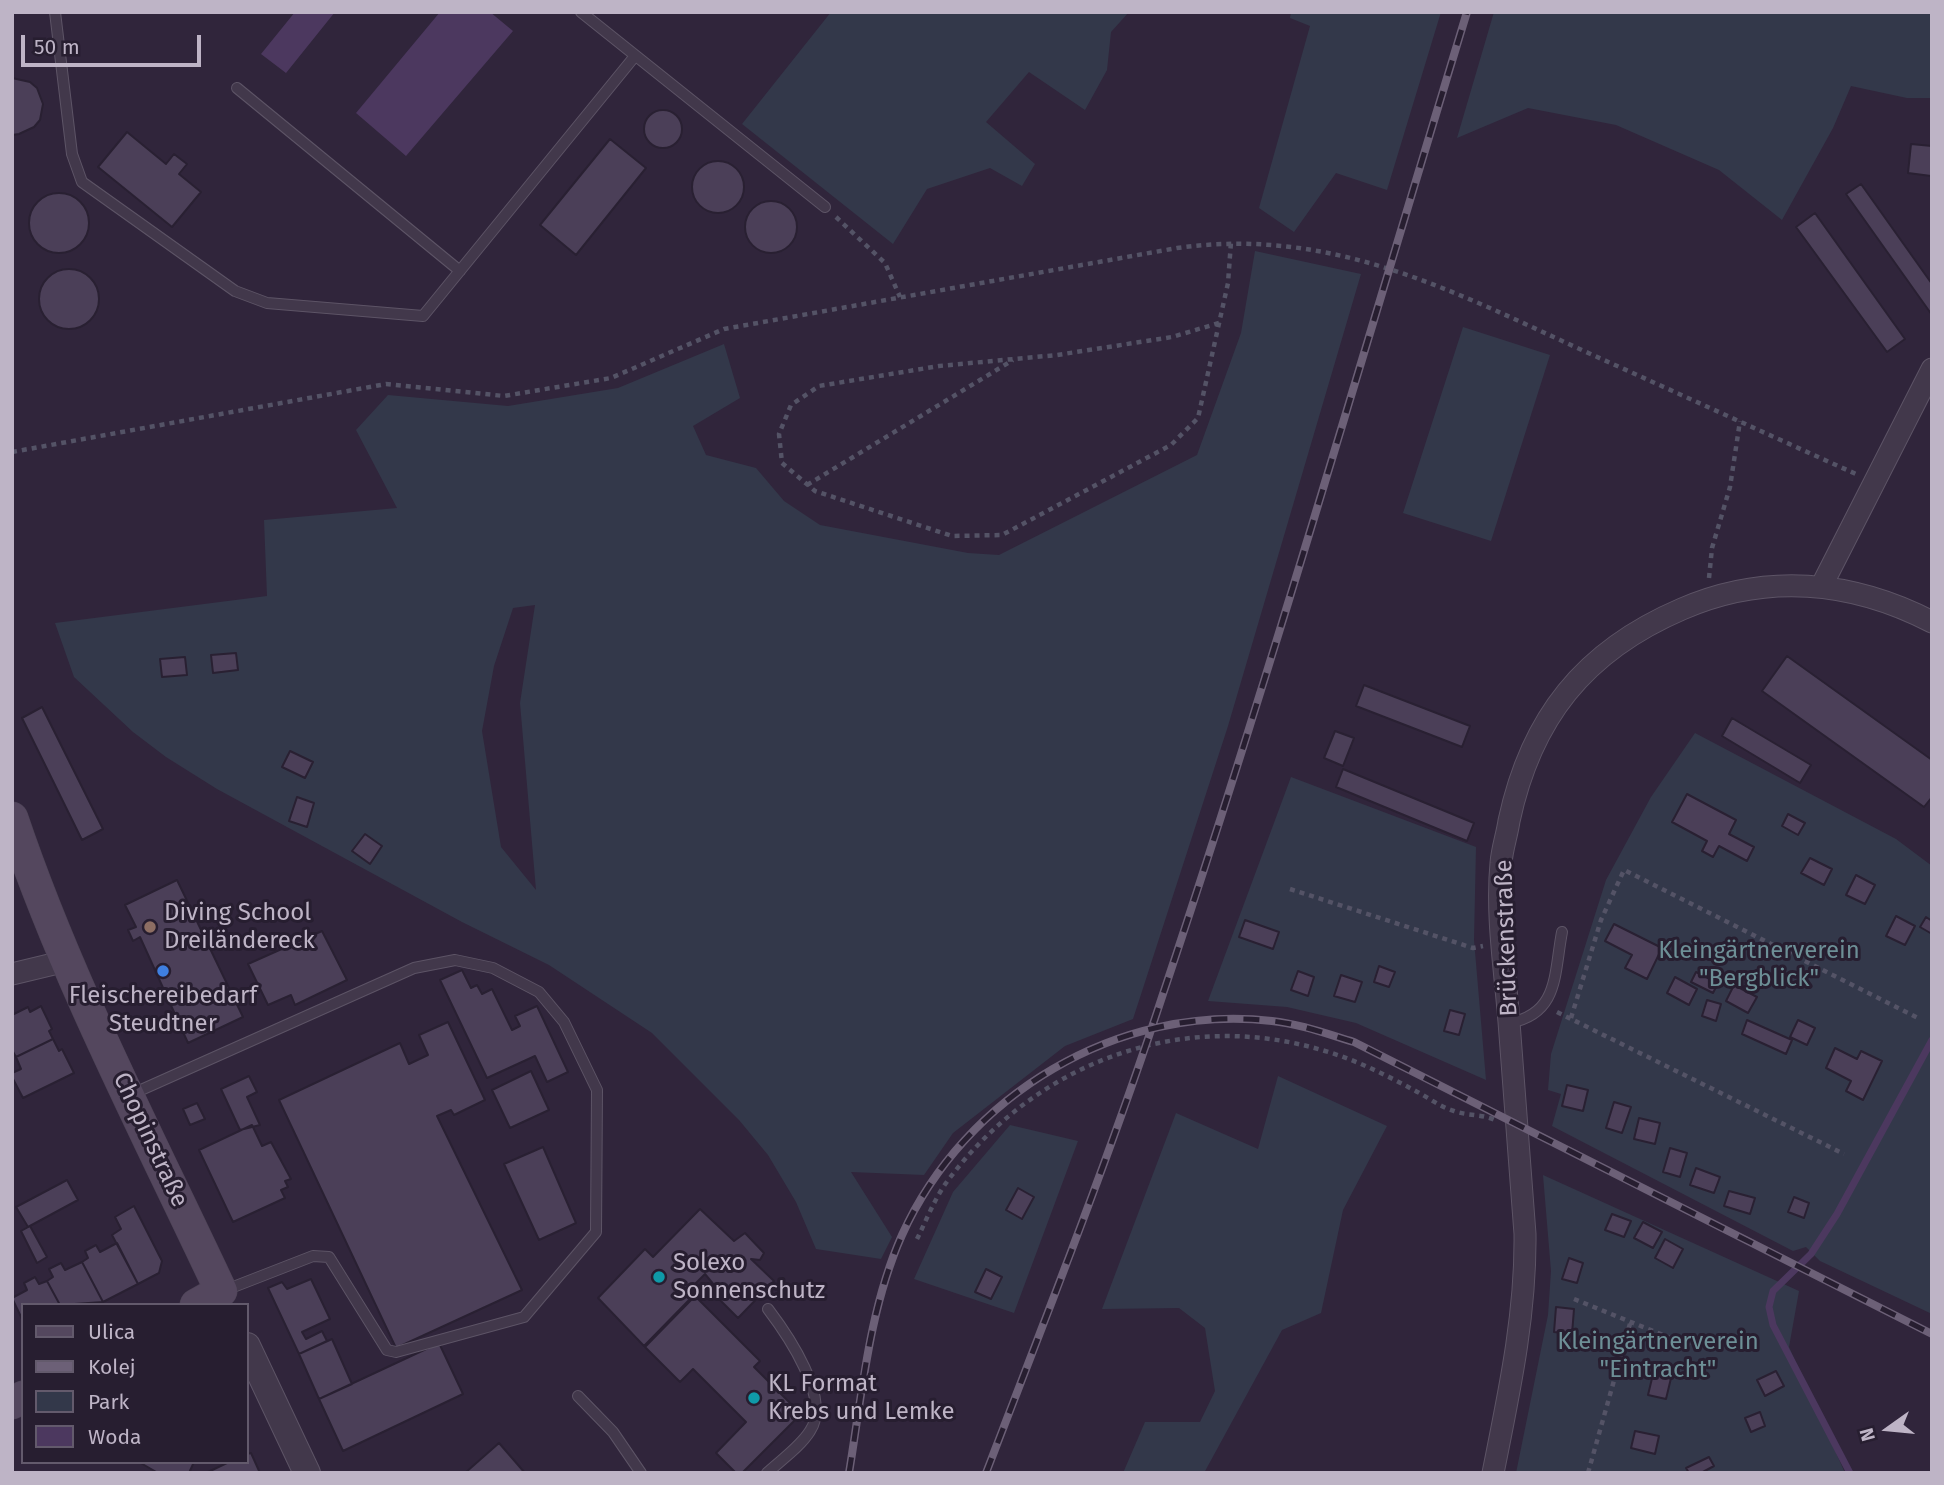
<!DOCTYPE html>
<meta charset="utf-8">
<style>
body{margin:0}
#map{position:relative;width:1944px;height:1485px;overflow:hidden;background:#30253b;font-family:"Fira Sans",sans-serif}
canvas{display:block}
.frame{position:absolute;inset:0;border:14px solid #beb4c6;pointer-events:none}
.legend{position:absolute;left:21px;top:1303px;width:228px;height:161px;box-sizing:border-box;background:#271e30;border:2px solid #635a6c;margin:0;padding:9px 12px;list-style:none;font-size:21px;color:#beb4c6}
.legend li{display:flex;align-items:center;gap:14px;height:35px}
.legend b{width:35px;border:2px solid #635a6c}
.north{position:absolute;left:1853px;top:1394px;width:70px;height:70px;-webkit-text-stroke:5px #271e30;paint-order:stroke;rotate:255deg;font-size:19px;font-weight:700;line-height:28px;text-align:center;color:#beb4c6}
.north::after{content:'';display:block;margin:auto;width:24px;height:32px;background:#beb4c6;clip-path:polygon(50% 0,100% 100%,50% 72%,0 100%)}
.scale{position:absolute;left:21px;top:35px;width:180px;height:32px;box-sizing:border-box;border:4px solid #beb4c6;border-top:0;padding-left:9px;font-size:21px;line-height:24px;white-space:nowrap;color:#beb4c6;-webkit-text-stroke:5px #271e30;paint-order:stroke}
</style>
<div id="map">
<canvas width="1944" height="1485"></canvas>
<div class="frame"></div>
<ul class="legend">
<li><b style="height:9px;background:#54475e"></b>Ulica</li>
<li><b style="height:9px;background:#6c6077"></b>Kolej</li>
<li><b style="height:19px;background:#33384a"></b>Park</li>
<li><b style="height:19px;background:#4c385f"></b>Woda</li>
</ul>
<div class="north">N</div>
<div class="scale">50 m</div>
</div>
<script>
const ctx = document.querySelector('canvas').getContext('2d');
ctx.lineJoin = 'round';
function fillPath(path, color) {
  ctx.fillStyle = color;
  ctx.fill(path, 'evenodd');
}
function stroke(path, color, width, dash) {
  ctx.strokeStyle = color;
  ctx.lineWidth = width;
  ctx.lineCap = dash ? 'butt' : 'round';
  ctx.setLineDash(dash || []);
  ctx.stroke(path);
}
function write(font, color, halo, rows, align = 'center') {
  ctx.font = font + ' "Fira Sans",sans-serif';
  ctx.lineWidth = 6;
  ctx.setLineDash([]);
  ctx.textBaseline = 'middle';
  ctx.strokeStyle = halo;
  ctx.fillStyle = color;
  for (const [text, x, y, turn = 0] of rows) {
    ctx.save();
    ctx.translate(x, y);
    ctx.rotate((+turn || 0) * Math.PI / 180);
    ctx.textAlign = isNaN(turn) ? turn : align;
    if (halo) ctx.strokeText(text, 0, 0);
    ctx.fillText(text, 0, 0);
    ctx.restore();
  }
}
fillPath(new Path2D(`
 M831 12H1129L1111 32 1107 70 1085 110 1029 72 986 122 1035 164 1022 186 990 168 927 189 893 244 742 124Z
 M1291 12H1441L1387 190 1336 173 1294 232 1259 208 1310 26 1290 18Z
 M1494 12H1932V98H1907L1851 86 1833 128 1782 220 1719 170 1616 125 1528 108 1457 138Z
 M1255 251 1361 274 1228 726 1133 1019 1065 1046 953 1133 924 1175 851 1172 892 1237 881 1259 816 1249 796 1202 768 1155 739 1120 652 1033 549 965 462 922 217 789 166 757 133 732 74 677 55 623 267 596 264 520 397 508 356 430 388 395 508 406 618 388 724 344 740 398 693 426 706 455 756 468 784 501 820 525 968 553 999 555 1197 455 1241 333ZM535 605 520 703 536 890 501 847 482 731 494 666 513 608Z
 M1463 327 1550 355 1491 541 1403 513Z
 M1695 733 1896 839 1932 866V1314L1820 1261 1806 1247 1793 1251 1552 1126 1561 1094 1548 1090 1551 1054 1606 880 1651 797Z
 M1291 777 1476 847 1474 940 1486 1080 1356 1023 1287 1007 1208 1001Z
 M1278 1076 1387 1126 1343 1210 1321 1313 1282 1330 1204 1473H1123L1145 1422H1200L1215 1391 1205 1328 1179 1308 1102 1309 1176 1113 1258 1149Z
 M1010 1125 1078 1141 1014 1313 914 1279 953 1192Z
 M1543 1175 1799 1291 1789 1347 1845 1473H1516L1548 1315 1551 1271Z`), '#33384a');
fillPath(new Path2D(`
 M295 12H335L286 73 261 54Z
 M440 12H490L513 31 406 156 356 113Z`), '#4c385f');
stroke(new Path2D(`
 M1850 1473 1773 1325 1769 1307 1773 1291 1811 1254 1837 1214 1932 1040`), '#4c385f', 7);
const building = new Path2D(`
 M12 78 30 82 37 88 43 104 40 120 34 127 19 134 12 135Z
 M644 129a19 19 0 1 1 38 0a19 19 0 1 1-38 0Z
 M127 132 166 164 174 154 187 164 179 174 201 192 172 227 98 167Z
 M610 139 646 168 576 255 540 225Z
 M1911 144 1932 146 1931 176 1908 173Z
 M692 187a26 26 0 1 1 52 0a26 26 0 1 1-52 0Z
 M1861 184 1932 284V315L1846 194Z
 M29 223a30 30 0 1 1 60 0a30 30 0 1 1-60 0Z
 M745 227a26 26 0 1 1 52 0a26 26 0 1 1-52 0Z
 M1815 213 1905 339 1887 352 1796 227Z
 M39 299a30 30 0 1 1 60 0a30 30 0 1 1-60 0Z
 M236 653 238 670 213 673 211 655Z
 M1787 656 1932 760V797L1924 807 1762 691Z
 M185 657 187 675 162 677 160 659Z
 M1364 685 1470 726 1462 747 1356 706Z
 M42 707 103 829 82 840 22 718Z
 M1732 718 1811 765 1800 783 1722 736Z
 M1335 731 1354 738 1343 766 1324 758Z
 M290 751 313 762 305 778 282 767Z
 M1343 769 1474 823 1467 841 1336 787Z
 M1687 794 1736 820 1729 834 1754 847 1747 861 1719 846 1713 857 1702 851 1707 841 1672 822Z
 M297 797 314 803 307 827 289 821Z
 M1788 814 1805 823 1798 835 1782 826Z
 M365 834 382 846 370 864 352 851Z
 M1810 858 1832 869 1824 885 1801 873Z
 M1856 875 1875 885 1865 904 1846 895Z
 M177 880 243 1017 188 1043 140 937 133 941 128 930 136 927 125 905Z
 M1896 916 1915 926 1905 945 1886 936Z
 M1926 917 1932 921V934L1920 927Z
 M1245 920 1279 932 1273 949 1239 937Z
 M1614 924 1662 948 1647 979 1625 968 1632 955 1605 941Z
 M322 931 347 980 295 1005 291 995 268 1005 248 964Z
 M1379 966 1395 972 1389 987 1374 982Z
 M462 970 471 988 477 985 482 994 492 989 512 1030 520 1026 515 1016 537 1006 568 1072 547 1082 535 1056 487 1078 440 980Z
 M1298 971 1314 977 1308 996 1291 990Z
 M1696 972 1718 983 1713 993 1691 982Z
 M1341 975 1362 982 1355 1002 1334 996Z
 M1675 977 1697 989 1689 1005 1667 993Z
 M1734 985 1757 997 1748 1013 1726 1001Z
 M1707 1000 1721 1004 1716 1021 1702 1016Z
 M41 1006 52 1029 49 1031 53 1039 16 1057 12 1050V1015L28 1007 30 1012Z
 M1450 1010 1465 1014 1459 1035 1444 1031Z
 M1747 1020 1792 1040 1786 1054 1742 1034Z
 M1798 1020 1815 1028 1807 1045 1790 1037Z
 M448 1022 485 1100 454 1115 451 1110 437 1116 522 1290 396 1348 279 1100 400 1043 409 1064 428 1055 419 1035Z
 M53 1039 59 1051 62 1049 74 1073 23 1098 12 1077V1073L21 1069 16 1057Z
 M1835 1048 1857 1059 1861 1051 1882 1061 1863 1100 1846 1091 1851 1081 1826 1068Z
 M531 1071 549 1110 510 1128 492 1090Z
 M249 1076 257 1092 247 1097 260 1125 240 1130 221 1089Z
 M1567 1085 1588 1090 1583 1111 1562 1106Z
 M1614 1102 1631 1107 1622 1133 1606 1128Z
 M197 1103 205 1119 190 1125 183 1109Z
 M1639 1118 1660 1123 1655 1144 1634 1139Z
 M252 1125 262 1146 271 1142 291 1179 285 1181 288 1187 281 1190 285 1198 233 1222 199 1150Z
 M543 1147 576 1223 539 1240 504 1164Z
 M1670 1148 1687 1153 1680 1177 1663 1172Z
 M1696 1168 1720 1177 1714 1193 1690 1185Z
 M67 1180 78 1200 28 1227 16 1207Z
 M1018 1188 1034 1197 1022 1219 1006 1210Z
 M1729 1191 1755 1198 1750 1214 1724 1206Z
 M1794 1197 1809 1203 1804 1218 1788 1212Z
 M134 1206 162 1261 159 1273 138 1284 112 1235 121 1229 115 1217Z
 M700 1209 734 1241 745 1233 764 1253 760 1260 751 1259 774 1281 738 1318 720 1300 719 1291 705 1274 685 1294 690 1299 644 1346 598 1298 645 1249 653 1257Z
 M1612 1214 1631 1221 1624 1237 1605 1230Z
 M1643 1222 1662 1232 1653 1248 1634 1238Z
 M30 1226 47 1257 37 1263 21 1231Z
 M1665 1239 1683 1249 1673 1268 1655 1258Z
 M117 1243 138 1284 103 1302 82 1262 88 1258 85 1251 96 1245 100 1252Z
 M1569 1258 1583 1263 1577 1283 1562 1279Z
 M82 1262 103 1302 60 1305 47 1281 53 1277 49 1269 61 1263 65 1270Z
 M986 1269 1002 1277 991 1299 975 1292Z
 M35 1277 39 1284 47 1281 60 1305H23V1321L12 1298 27 1290 24 1283Z
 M311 1279 330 1319 302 1332 306 1339 322 1331 327 1341 299 1354 268 1288 282 1282 287 1289Z
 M695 1296 760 1361 754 1367 801 1414 742 1473H736L716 1453 746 1422 693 1369 680 1382 645 1347Z
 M1556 1307 1574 1309 1572 1334 1554 1332Z
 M332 1339 352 1384 319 1399 299 1354Z
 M439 1343 463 1394 343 1451 319 1399Z
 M1654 1370 1672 1374 1666 1399 1648 1395Z
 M1776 1371 1784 1386 1765 1396 1757 1380Z
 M1760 1412 1765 1426 1751 1432 1745 1418Z
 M1635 1431 1659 1436 1655 1454 1631 1448Z
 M499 1443 525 1473H465Z
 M251 1453 260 1473H206L229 1462H247V1454Z
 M1709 1457 1714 1466 1701 1473H1689L1686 1468Z
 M139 1462H194L189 1473H158Z`);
fillPath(building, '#4b3f58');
stroke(building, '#292032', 2);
const service = new Path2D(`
 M55 12 72 154 82 182 235 291 267 303 423 316 635 56
 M581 12 825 207
 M237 88 460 271
 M1509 1023C1559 1014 1554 974 1562 932
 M132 1094 414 968 455 960 493 968 539 992 564 1022 597 1090 596 1232 524 1317 396 1352 387 1350 329 1257 313 1256 223 1291
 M578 1396 613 1432 641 1473
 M767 1473C781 1460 800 1447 810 1431 832 1399 787 1334 768 1309`);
const minor = new Path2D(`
 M1822 585 1932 369
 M12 974 66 961
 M1493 1473C1509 1393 1526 1315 1525 1234 1519 1163 1514 1092 1509 1022 1505 970 1496 915 1501 863 1502 849 1507 835 1509 821 1531 718 1584 651 1682 609 1765 573 1851 580 1932 622`);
const tertiary = new Path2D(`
 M247 1346 307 1473`);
const secondary = new Path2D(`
 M12 818C67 981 148 1135 221 1291L196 1305
 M12 1403 23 1397`);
stroke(service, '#5d5466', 12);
stroke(minor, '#5d5466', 23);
stroke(tertiary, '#5d5466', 28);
stroke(secondary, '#4b4254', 33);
stroke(new Path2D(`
 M836 217 885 263 900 297
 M1219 323 1172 337 1057 355 939 366 819 386 791 405 779 434 782 463 815 491 952 536 1002 535 1171 445 1198 418 1228 283 1231 242
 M12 452 386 384 504 396 611 378 724 329 1177 248C1334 226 1456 293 1595 356 1682 395 1769 435 1856 474
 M807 485 1013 360
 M1709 578 1712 548 1730 487 1740 421
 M1290 889 1473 948 1483 946
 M1557 1012 1844 1154
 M1571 1018 1601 920 1624 870 1918 1018
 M917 1239C926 1221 934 1200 946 1183 1034 1063 1181 1007 1325 1051 1356 1060 1384 1074 1412 1089 1426 1096 1440 1107 1454 1111 1468 1116 1482 1114 1495 1120
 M1574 1299 1690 1346
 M1588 1473 1631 1320`), '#545366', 4.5, [5, 5]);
stroke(service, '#42384b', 10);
stroke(minor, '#42384b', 21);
stroke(tertiary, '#42384b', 26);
stroke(secondary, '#54475e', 32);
const rail = new Path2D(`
 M849 1473C862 1394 869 1309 902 1235 965 1095 1119 1003 1272 1021 1300 1024 1327 1034 1354 1042L1932 1334
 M986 1473C1047 1314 1110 1156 1163 994 1272 669 1367 340 1467 12`);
stroke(rail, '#6c6077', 8);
stroke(rail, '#271e30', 5, [16]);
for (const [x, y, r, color] of [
 [150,927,7,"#8d6e63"],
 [163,971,7,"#3f7fe0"],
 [659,1277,7,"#0f9aa8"],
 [754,1398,7,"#0f9aa8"]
]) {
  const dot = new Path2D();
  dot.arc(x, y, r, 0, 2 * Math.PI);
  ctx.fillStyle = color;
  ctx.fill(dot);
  stroke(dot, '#271e30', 2.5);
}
write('24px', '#beb4c6', '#271e30', [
 ["Diving School",164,913],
 ["Dreiländereck",164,941],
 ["Fleischereibedarf",163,996,"center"],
 ["Steudtner",163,1024,"center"],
 ["Solexo",673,1263],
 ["Sonnenschutz",673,1291],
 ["KL Format",768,1384],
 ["Krebs und Lemke",768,1412]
], 'left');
write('24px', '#beb4c6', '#271e30', [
 ["Brückenstraße",1507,938,-92],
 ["Chopinstraße",150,1140,65]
]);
write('24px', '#6d8f96', '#271e30', [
 ["Kleingärtnerverein",1759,951],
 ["\"Bergblick\"",1759,979],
 ["Kleingärtnerverein",1658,1342],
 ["\"Eintracht\"",1658,1370]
]);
</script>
